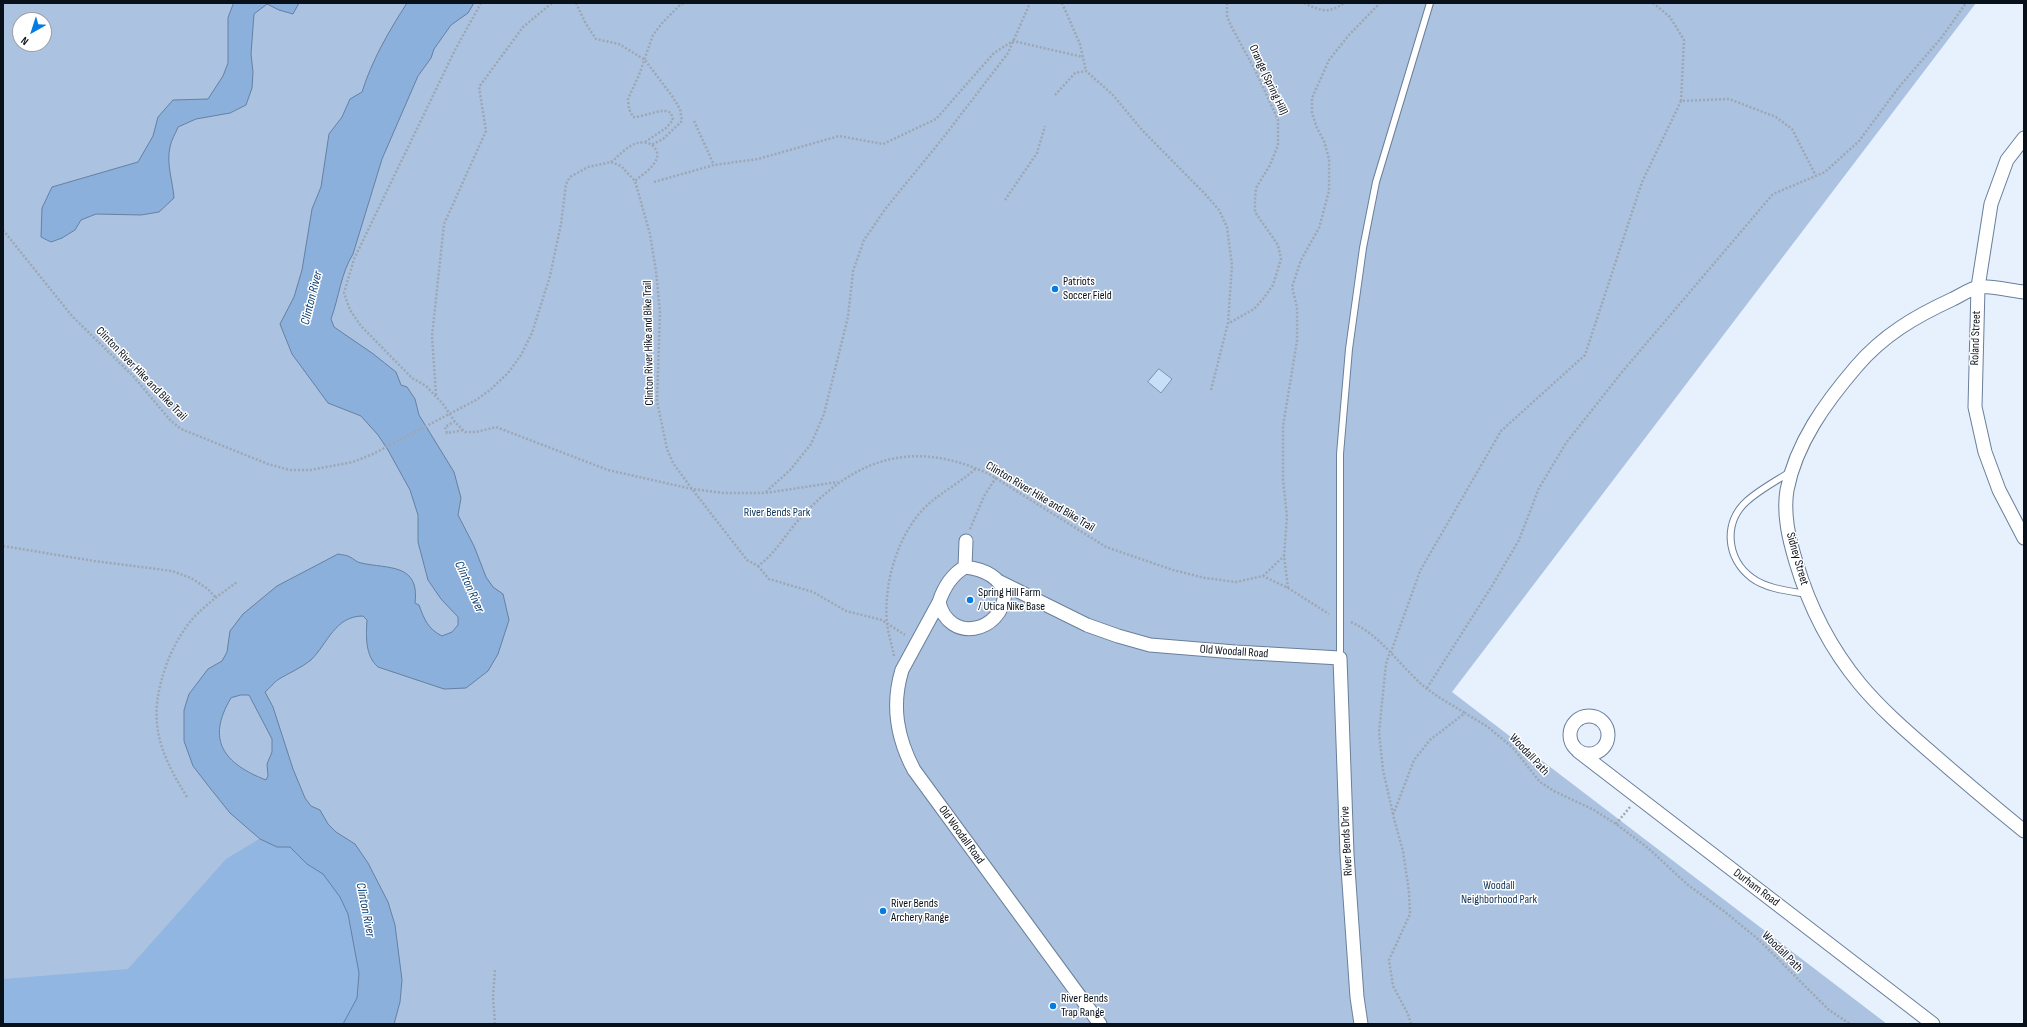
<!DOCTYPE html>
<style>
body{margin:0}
#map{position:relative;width:2027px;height:1027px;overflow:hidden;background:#e7f1fd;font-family:"Sofia Sans Condensed",sans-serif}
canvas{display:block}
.frame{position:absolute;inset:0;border:4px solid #08101a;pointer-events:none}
.north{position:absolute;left:12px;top:12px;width:40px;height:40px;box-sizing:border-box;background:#fff;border:1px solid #9c9fa3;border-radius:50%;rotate:219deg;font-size:11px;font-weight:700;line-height:16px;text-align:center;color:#08101a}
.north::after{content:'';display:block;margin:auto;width:14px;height:18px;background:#067be2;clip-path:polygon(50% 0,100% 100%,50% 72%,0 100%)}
</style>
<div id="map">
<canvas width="2027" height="1027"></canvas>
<div class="frame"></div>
<div class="north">N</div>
</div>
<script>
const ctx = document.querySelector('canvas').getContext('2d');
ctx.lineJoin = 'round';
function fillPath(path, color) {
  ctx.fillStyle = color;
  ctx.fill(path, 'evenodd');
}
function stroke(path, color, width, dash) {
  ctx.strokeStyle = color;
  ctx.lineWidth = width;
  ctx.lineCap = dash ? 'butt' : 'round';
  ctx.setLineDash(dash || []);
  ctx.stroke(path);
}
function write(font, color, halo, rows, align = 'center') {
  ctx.font = font + ' "Sofia Sans Condensed",sans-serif';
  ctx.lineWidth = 3;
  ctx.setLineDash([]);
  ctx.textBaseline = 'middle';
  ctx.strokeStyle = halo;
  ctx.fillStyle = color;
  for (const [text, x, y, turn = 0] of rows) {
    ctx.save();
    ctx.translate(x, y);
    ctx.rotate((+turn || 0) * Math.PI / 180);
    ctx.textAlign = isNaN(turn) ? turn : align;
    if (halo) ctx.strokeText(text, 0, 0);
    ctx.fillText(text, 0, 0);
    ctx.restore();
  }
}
fillPath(new Path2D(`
 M3 3H1976L1452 692 1887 1024H3ZM20 20H44V44H20Z`), '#abc3e0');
fillPath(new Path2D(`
 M284 824 362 898 370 1024H3V979L128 969 226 859Z`), '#91b6e1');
const water = new Path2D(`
 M234 3H299L293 14 279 10 267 4 254 14 251 54 253 72 252 88 246 105 230 113 196 119 178 127C176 133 171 140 170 147 166 164 173 182 174 198L159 212 141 215 96 214 81 220 75 230 62 238 51 242 41 237 42 208 52 187 138 162 153 136 158 117 173 100 208 99 223 76 228 63V18Z
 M407 3H474L468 13 451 25 434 49 431 58 418 76 382 159 353 254C341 273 339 297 331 319L334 327 372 353 396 372 401 385 407 387 415 399 419 415 454 472 461 498 458 515 474 546 486 577 493 587 503 594 509 620 498 654 488 671 466 688 444 689 378 667C365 656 366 636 367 620L363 616C335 616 328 643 311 660 301 668 289 673 279 679 274 682 270 688 265 692L273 707 293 769 305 798 311 806 320 810 328 824 336 832 355 844 368 863 388 902 395 925 402 980 400 1002 394 1024H343L357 998 359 973 348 914 340 897 323 874 307 864 290 847H277L260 839 230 813 210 788 193 766 184 741V710L189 694 208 669 222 661 227 652 230 631 243 614 277 586 338 554C342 555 347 555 350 557 354 559 356 562 361 563 388 569 420 563 415 603L419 605C424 619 428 629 442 636L452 632 458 625V617L441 599 428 580 418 542V515L410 490 388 450 378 435 361 416 328 403 292 354 280 324 294 297 302 270 312 209 321 187 329 134 342 117 350 99 362 92C372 60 389 31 407 3ZM241 695H249L272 739V752L267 764 268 776 266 780C225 764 205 741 231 698Z`);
fillPath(water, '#8cb0dc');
stroke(water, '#6480a2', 1);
const building = new Path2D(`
 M1159 369 1172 379 1161 393 1148 382Z`);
fillPath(building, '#c8dffa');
stroke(building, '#7e94b0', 1);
const lane = new Path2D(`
 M1790 472C1776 481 1759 490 1747 501 1723 522 1726 559 1752 578 1767 589 1789 591 1807 594
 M1340 658V454L1349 349 1363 248 1376 182 1430 3`);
const street = new Path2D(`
 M2024 138 2007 160 1991 204 1978 287 1975 407 1985 452 1999 490 2024 538
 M2024 292C2013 291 1987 285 1978 287 1970 289 1961 295 1953 299 1916 316 1883 335 1856 367 1826 402 1796 443 1787 490 1783 514 1789 539 1796 562 1809 606 1831 649 1860 684 1880 708 1904 729 1927 749 1959 777 1991 804 2024 831
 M965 567C982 569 999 576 1005 593 1002 634 948 643 939 602 944 587 951 575 965 567Z
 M965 567 966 541
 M998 581 1087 625 1118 636 1150 645 1235 652 1340 658 1347 854 1357 997 1361 1024
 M939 602 902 670C891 706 897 738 914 770L1100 1024
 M1570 735a19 19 0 1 1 38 0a19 19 0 1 1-38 0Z
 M1578 751 1933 1024`);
stroke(lane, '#697f9a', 8);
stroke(street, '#697f9a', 15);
stroke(new Path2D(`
 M481 3 455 50 354 259 344 293 350 310 361 326 412 378 426 386 443 404 455 422 465 432H476L496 427 608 470 692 489 724 493H765L838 482
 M576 3 586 24 596 39 619 44 645 60 672 96 680 109 682 121 663 139 651 145
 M1062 3 1080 44 1086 71
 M1227 3V16L1231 26 1255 70 1278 120V145L1270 165 1256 188 1255 199V212L1278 245 1281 259 1273 285 1263 299 1254 309 1229 323
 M1304 3C1321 11 1328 14 1344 3
 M1653 3 1670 17 1684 40 1681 101 1729 99 1776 117 1792 129 1816 176
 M1055 95 1075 73 1086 71 1113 95 1142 130 1206 195 1219 210 1227 227 1232 265 1228 323 1211 390
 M694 121 714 165
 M645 142 666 128 673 120 671 113C661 107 646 117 633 117L629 109 628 99 639 75 653 35 663 22 681 4 685 3
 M611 162C619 156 627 146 637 143 641 142 648 142 652 145 668 159 644 173 635 181
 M654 182 714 165 758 159 839 136 883 144 936 119 994 53 1013 41 1083 57
 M1005 200 1037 153 1045 126
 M3 230 72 316 133 376 171 421 181 429 268 464 290 470H310L353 462 373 454 476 400 490 390 508 373 521 355 532 333 550 276 561 224 566 184 570 177 588 167 611 162 621 166 635 181 650 234 656 271 660 313 657 401 667 449 673 463 692 489 747 560 758 566C776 553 787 532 802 516 857 457 914 439 989 474L1106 547 1173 570 1205 578 1236 582 1263 576 1288 588 1329 614
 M436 395 432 336 444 224 486 131 479 87 523 27 552 3
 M455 421 445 427 447 433 464 430
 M995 466 1006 474
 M766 492 791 469 811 444 824 414 848 317 853 271 864 240 886 208 943 138 1008 53 1030 3
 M970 529 984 496 1001 470
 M3 546 94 561 172 571 191 578 208 589 216 598
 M758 566 769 579 813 592 846 611 882 620 905 635
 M1263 576 1284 556
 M1288 588 1284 556 1287 517 1283 480V426L1297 341V307L1292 287 1301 260 1319 228 1329 191V159L1324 141 1317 128 1312 113V98L1329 60 1349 35 1380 3
 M1351 622C1379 635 1395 659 1417 680 1431 694 1449 703 1465 713
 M894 656C892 645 888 634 887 623 883 582 899 528 932 501 940 494 972 474 976 468
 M1427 688 1492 586 1519 540 1539 488 1566 443 1622 372 1773 194 1825 172 1859 141 1899 87 1942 37 1966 3
 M187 797C157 749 147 718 167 663 173 647 183 629 195 616 208 603 223 592 237 582
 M1393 814 1383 770 1379 732 1386 664 1388 657 1391 652 1420 571 1501 431 1585 355 1642 182 1681 101
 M1616 824 1630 807
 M495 1024 493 997 495 970
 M1411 1024 1408 1014 1393 986 1389 960 1410 914 1409 892 1403 851 1393 815 1414 760 1430 740 1465 713 1488 727 1513 748 1540 782 1554 791 1594 810 1616 824 1648 848 1688 885 1725 912 1759 940 1829 1010 1850 1024`), '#9da6b2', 2.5, [2, 2]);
stroke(lane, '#fff', 6);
stroke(street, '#fff', 13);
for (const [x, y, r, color] of [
 [1055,289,4,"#067be2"],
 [970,600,4,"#067be2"],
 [883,911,4,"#067be2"],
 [1053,1006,4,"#067be2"]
]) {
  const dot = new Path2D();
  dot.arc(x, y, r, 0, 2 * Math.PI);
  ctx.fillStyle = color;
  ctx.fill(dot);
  stroke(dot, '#fff', 1.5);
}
write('12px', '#08101a', '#fff', [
 ["Orange (Spring Hill)",1268,80,65],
 ["Roland Street",1976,338,-88],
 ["Clinton River Hike and Bike Trail",649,343,-91],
 ["Clinton River Hike and Bike Trail",141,374,46],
 ["Clinton River Hike and Bike Trail",1040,497,31],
 ["Sidney Street",1797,559,74],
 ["Old Woodall Road",1234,652,4],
 ["Woodall Path",1529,755,47],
 ["Old Woodall Road",961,835,54],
 ["River Bends Drive",1347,841,-93],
 ["Durham Road",1756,888,37],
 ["Woodall Path",1782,952,45]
]);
write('12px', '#08101a', '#fff', [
 ["Patriots",1063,282],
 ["Soccer Field",1063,296],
 ["Spring Hill Farm",978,593],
 ["/ Utica Nike Base",978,607],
 ["River Bends",891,904],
 ["Archery Range",891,918],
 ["River Bends",1061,999],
 ["Trap Range",1061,1013]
], 'left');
write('12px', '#0d335b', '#fff', [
 ["River Bends Park",777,513],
 ["Woodall",1499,886],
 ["Neighborhood Park",1499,900]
]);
write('italic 13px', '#083d71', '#fff', [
 ["Clinton River",312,298,-76],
 ["Clinton River",469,587,66],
 ["Clinton River",365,910,79]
]);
</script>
